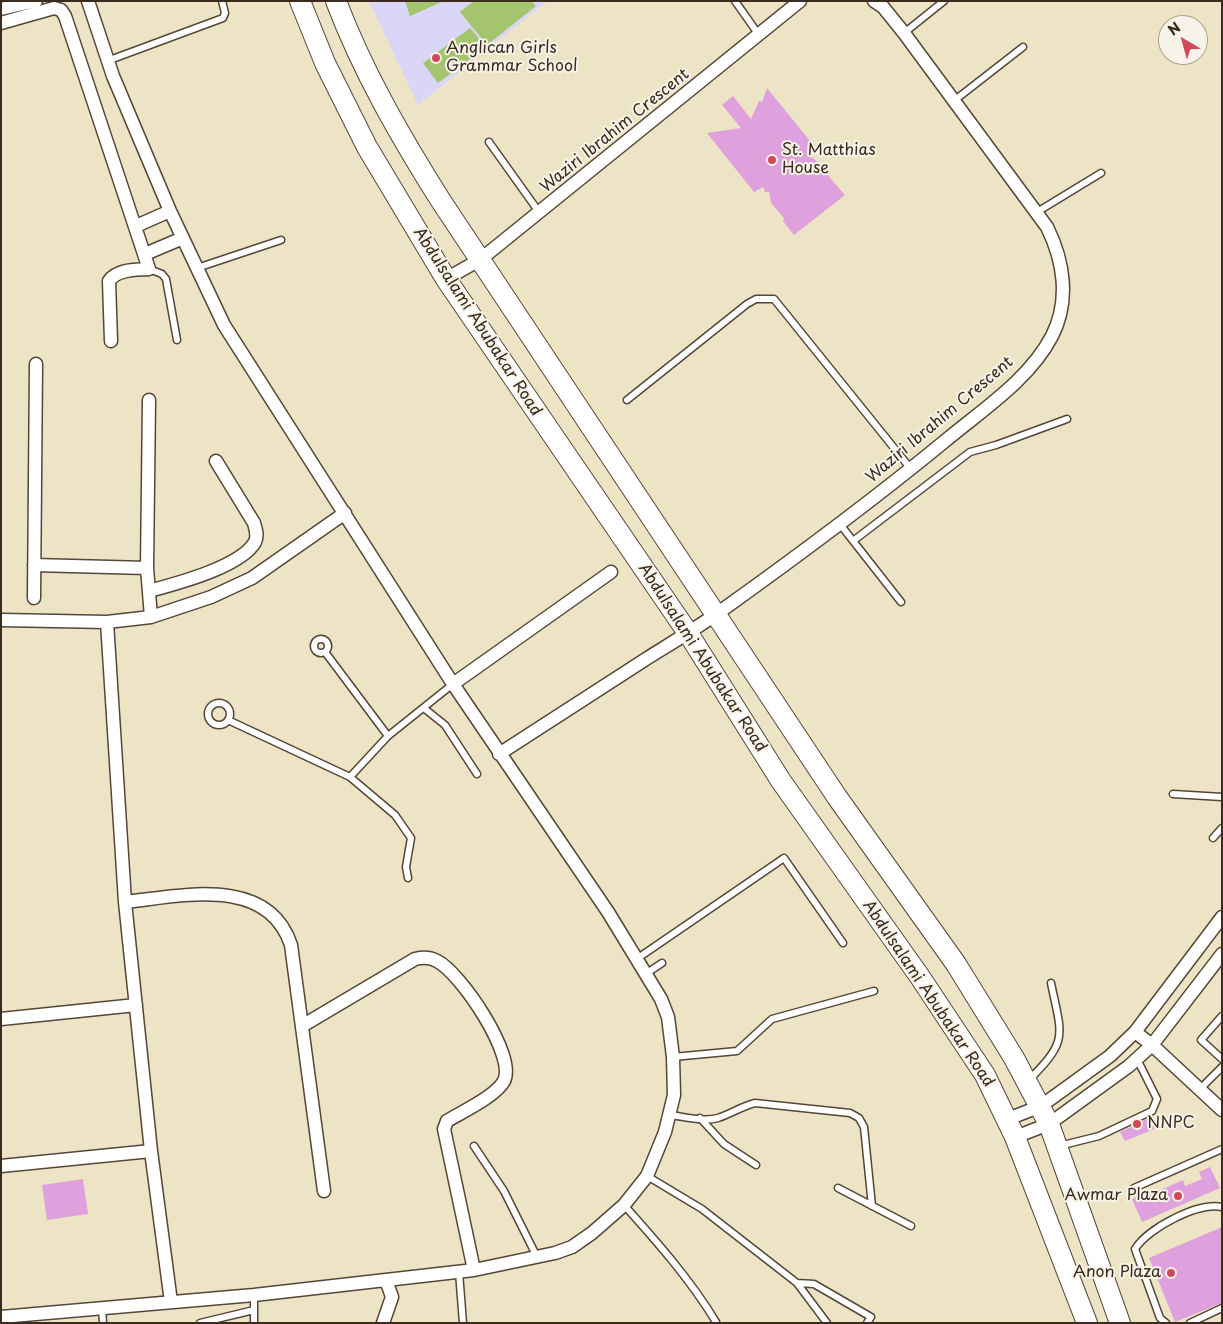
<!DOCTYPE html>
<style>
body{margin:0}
#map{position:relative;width:1223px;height:1324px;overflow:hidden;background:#ece4c5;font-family:"Playpen Sans",sans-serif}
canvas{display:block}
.frame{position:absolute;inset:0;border:2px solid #3b2a1e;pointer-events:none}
.north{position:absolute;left:1158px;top:15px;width:50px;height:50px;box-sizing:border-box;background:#f7f3e8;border:1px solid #aca397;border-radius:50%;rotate:322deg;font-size:14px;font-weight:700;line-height:20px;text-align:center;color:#3b2a1e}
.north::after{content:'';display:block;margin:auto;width:18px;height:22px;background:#d1495b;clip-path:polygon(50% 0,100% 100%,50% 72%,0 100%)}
</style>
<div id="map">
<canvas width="1223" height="1324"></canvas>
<div class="frame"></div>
<div class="north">N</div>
</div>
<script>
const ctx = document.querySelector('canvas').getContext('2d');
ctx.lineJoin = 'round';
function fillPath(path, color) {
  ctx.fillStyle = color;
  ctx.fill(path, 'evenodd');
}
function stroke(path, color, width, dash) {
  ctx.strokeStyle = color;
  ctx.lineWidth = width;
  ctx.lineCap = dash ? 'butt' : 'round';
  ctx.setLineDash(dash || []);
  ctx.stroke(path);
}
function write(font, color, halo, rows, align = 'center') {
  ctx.font = font + ' "Playpen Sans",sans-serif';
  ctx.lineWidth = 4;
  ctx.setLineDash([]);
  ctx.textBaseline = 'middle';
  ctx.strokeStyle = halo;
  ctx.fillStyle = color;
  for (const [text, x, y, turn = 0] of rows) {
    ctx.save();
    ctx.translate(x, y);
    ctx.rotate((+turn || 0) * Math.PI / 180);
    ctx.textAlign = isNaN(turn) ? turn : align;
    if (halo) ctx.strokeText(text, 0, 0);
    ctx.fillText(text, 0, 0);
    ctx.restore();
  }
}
fillPath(new Path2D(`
 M369 1H547L418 105Z`), '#d9d6f7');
fillPath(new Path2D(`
 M405 1H444L410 16Z
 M474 1H531L536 6 487 45 460 12Z
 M470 28 486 47 438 83 423 63Z`), '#a4c56e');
fillPath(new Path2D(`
 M767 88 815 147 806 153 822 165 830 178 845 195 794 235 783 221 784 218 771 203 769 192H765L763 187 754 192 707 133 741 128 722 105 733 96 751 119 759 101 762 102Z
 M1153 1116 1159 1127 1125 1141 1120 1132Z
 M1210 1167 1220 1188 1142 1222 1132 1199 1143 1194 1145 1197 1183 1180 1185 1186 1202 1179 1199 1172Z
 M83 1179 88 1214 47 1220 42 1185Z
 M1222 1227V1303L1175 1322 1149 1258Z`), '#dfa1dd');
const lane = new Path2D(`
 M735 1 759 35
 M904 33 944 1
 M107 61 223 18 225 13 222 1
 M955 100 1023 47
 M489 142 539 212
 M1037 212 1101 173
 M197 268 281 240
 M149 269 162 274 166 279 177 340
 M627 400 747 304 756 299H774L911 469
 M839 523 901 602
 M853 541 970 452 996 445 1067 419
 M314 646a7 7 0 1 1 14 0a7 7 0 1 1-14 0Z
 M325 652 388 736 350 777
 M208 714a11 11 0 1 1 22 0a11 11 0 1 1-22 0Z
 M425 709 445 725 477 774
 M228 720 350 777 395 815 411 838 406 867 408 878
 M388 736 453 684
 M1173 794 1222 797
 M1213 838 1222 828
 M638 958 784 858 843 943
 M647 973 662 963
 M1222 1016 1201 1040 1222 1059
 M673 1057 737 1051 772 1019 874 991
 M1028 1081C1069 1040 1062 1037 1051 983
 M1200 1089 1222 1067
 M670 1115C685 1117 704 1122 718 1118 731 1114 742 1106 755 1103L850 1113 859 1118 864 1127 872 1206
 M700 1118 724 1144 756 1165
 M474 1146 504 1191 537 1257
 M1059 1146 1099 1136 1152 1111 1157 1099 1137 1059
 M647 1176 702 1209 797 1283 827 1323
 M838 1188 911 1226
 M1134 1188 1222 1149
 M624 1205C657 1242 690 1279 716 1322
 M459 1272 463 1323
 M797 1283 814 1284 871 1317 867 1323
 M254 1295V1323
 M102 1308 103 1323
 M200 1323 254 1310
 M1166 1323 1160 1318 1135 1249C1148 1228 1198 1202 1222 1207
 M1190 1323 1222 1308`);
const street = new Path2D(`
 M1 9 36 1
 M1 23 54 8 61 10 65 16 149 269C136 270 117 269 109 281L111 341
 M136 226 170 211
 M145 254 183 238
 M446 279 481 259 800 1
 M149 400 147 568 151 617
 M34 565 147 568
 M149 591C175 584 241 567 255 542 258 536 256 530 254 523L216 461
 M34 598 36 364
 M1 620 107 622 151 617 211 597 252 578 345 513
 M107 622 125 902 151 1151 171 1302
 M453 684 611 572
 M499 754C548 722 597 691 646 659 670 644 695 629 718 613 795 558 872 501 945 441 982 410 1029 380 1052 336 1070 301 1064 261 1047 227L904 33 883 7 874 1
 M125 902C181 896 268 875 291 945L324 1191
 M1 1019 136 1005
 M302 1026 415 959C423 957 430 957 437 961 460 972 517 1056 504 1081 496 1096 462 1112 447 1121L444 1129 474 1270
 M1135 1032 1152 1045 1222 1110
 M1008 1119 1041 1106 1110 1056 1135 1032 1222 917
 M1015 1137 1049 1124 1129 1066 1152 1045 1222 954
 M1 1166 151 1151
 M1 1317 254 1295 474 1270 555 1253 572 1247 592 1233 624 1205 647 1176 665 1132 674 1095 673 1057 668 1017 661 999 608 912 453 684 224 325 170 211 113 76 88 1
 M383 1323 392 1297 386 1280`);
const primary = new Path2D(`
 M300 1 325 63 367 147 446 279 688 633 781 781 920 977 985 1075 1015 1137 1087 1323
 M336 1C363 72 400 136 441 201L837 797 956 964 1014 1058 1049 1124 1120 1323`);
stroke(lane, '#564637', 9);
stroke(street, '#564637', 15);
stroke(primary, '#564637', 22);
stroke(lane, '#fff', 6);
stroke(street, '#fff', 12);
stroke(primary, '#fff', 20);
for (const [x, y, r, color] of [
 [436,58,5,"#d1495b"],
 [772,160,5,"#d1495b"],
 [1137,1124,5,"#d1495b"],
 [1178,1196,5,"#d1495b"],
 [1171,1273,5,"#d1495b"]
]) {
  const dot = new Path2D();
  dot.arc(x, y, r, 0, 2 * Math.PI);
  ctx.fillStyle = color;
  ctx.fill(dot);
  stroke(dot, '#f7f3e8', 2);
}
write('16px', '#3b2a1e', '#f7f3e8', [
 ["Anglican Girls",446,49],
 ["Grammar School",446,67],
 ["St. Matthias",782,151],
 ["House",782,169],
 ["NNPC",1147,1124],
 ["Awmar Plaza",1168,1196,"right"],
 ["Anon Plaza",1161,1273,"right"]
], 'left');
write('16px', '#3b2a1e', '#f7f3e8', [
 ["Waziri Ibrahim Crescent",615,131,-39],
 ["Abdulsalami Abubakar Road",477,322,57],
 ["Waziri Ibrahim Crescent",940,420,-40],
 ["Abdulsalami Abubakar Road",702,658,57],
 ["Abdulsalami Abubakar Road",928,994,56]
]);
</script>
